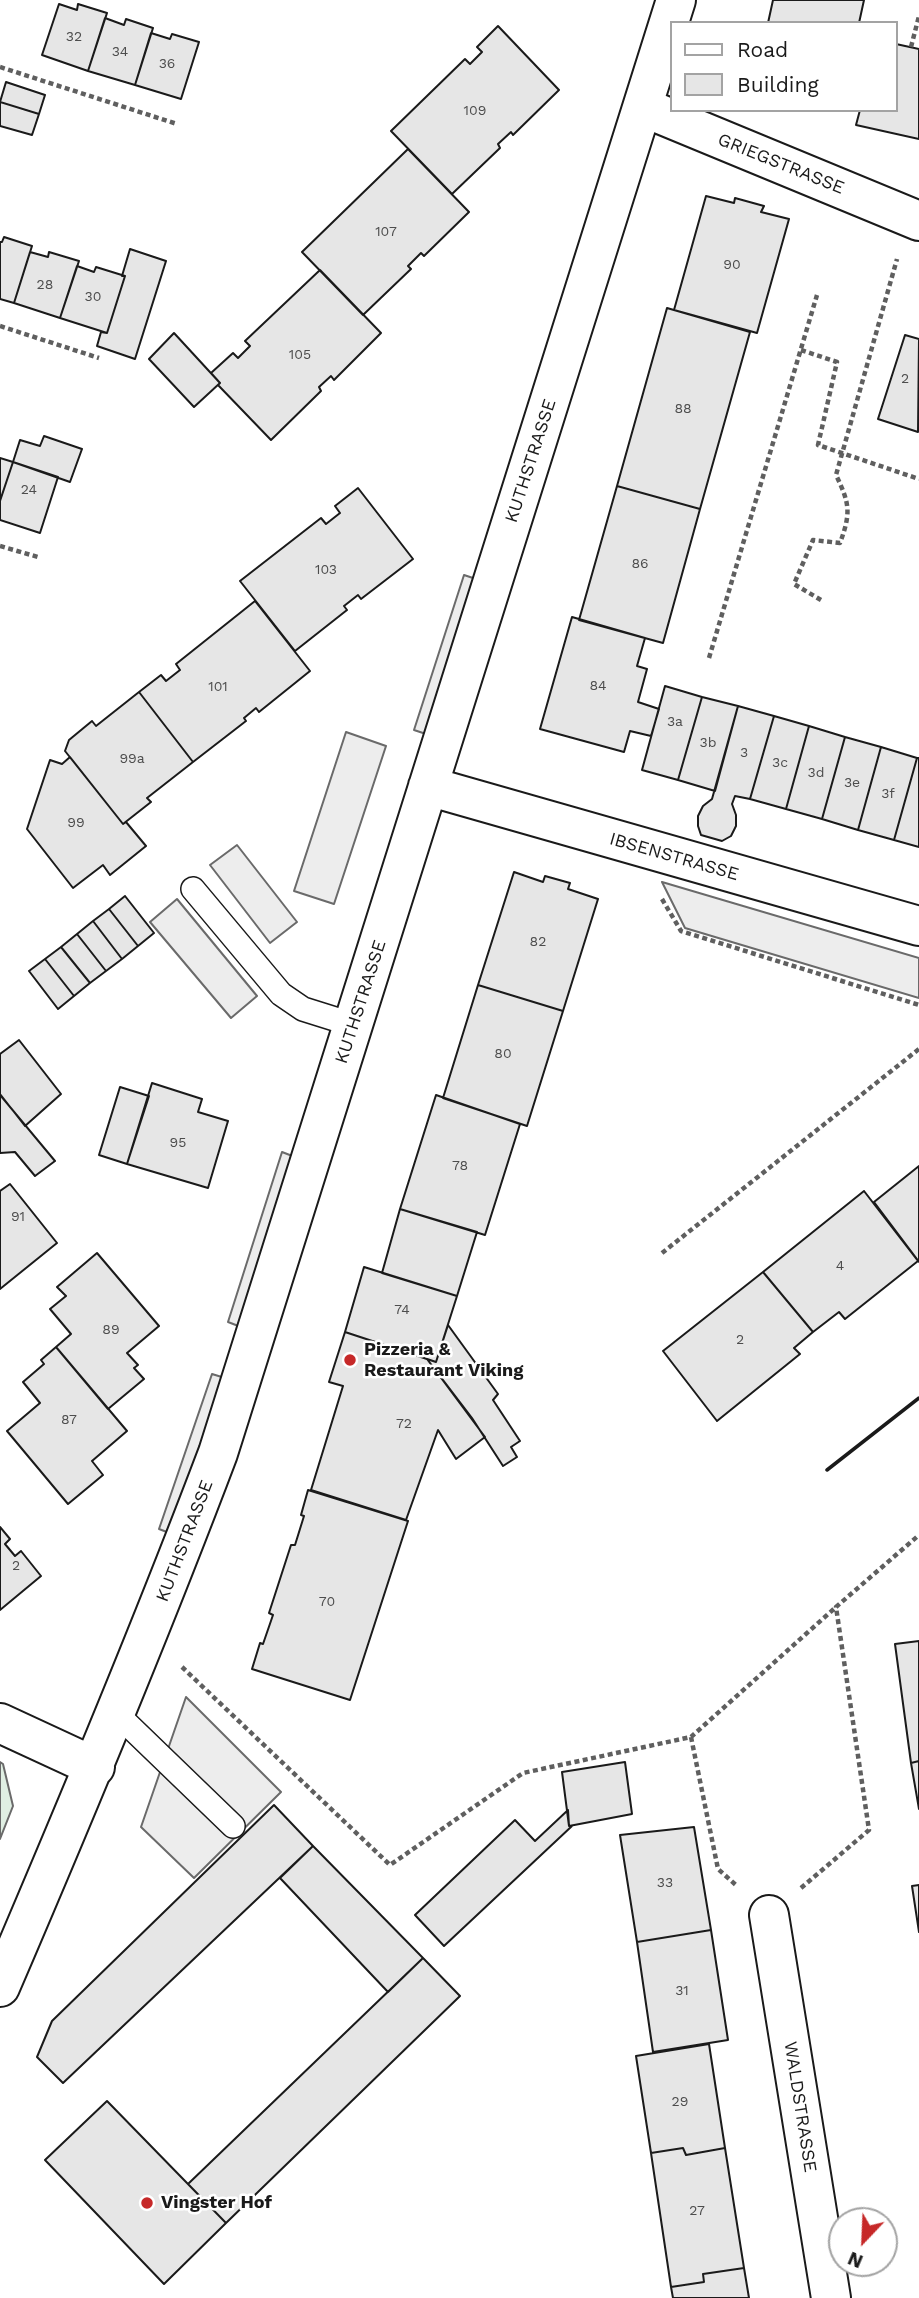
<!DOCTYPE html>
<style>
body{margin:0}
#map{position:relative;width:919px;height:2298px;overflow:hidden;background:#fff;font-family:"Work Sans",sans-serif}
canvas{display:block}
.legend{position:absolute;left:670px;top:21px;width:228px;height:91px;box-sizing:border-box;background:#fff;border:2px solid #a3a3a3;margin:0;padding:9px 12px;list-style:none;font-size:21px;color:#1a1a1a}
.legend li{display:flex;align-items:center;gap:14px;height:35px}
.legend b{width:35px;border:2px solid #a3a3a3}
.north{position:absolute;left:828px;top:2207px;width:70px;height:70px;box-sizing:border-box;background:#fff;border:2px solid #a3a3a3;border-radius:50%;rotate:203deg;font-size:19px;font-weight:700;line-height:28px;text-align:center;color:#1a1a1a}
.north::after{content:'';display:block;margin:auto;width:24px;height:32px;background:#c62828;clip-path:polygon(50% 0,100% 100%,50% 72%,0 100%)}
</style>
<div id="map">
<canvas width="919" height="2298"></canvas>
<ul class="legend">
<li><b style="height:9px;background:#fff"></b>Road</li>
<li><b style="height:19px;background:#e6e6e6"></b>Building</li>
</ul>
<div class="north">N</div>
</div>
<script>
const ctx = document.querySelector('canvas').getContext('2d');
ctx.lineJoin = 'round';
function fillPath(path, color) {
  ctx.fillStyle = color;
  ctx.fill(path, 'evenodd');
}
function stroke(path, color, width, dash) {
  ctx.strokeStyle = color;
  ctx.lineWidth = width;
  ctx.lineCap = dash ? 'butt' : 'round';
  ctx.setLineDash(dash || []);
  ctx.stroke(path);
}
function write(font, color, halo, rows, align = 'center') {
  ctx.font = font + ' "Work Sans",sans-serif';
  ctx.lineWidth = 5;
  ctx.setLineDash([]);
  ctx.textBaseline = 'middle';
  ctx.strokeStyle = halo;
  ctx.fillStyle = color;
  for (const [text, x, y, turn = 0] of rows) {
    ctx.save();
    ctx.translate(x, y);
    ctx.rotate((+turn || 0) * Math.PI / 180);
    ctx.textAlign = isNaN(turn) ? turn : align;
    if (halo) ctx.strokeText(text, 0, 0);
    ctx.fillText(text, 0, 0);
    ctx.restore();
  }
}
const green = new Path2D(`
 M0 1762 3 1764 13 1806 0 1839Z`);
fillPath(green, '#e0efe3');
stroke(green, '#6a6a6a', 2);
const parking = new Path2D(`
 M464 575 479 580 429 735 414 730Z
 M346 732 386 746 334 904 294 891Z
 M237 845 297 922 270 943 210 865Z
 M662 882 919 958V998L685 928Z
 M177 899 257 996 231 1018 150 922Z
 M282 1152 295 1157 241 1327 228 1322Z
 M212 1374 225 1378 172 1534 159 1529Z
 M186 1697 281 1792 194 1878 141 1827Z`);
fillPath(parking, '#ededed');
stroke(parking, '#6a6a6a', 2);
const building = new Path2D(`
 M773 0H864L859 23H768Z
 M59 4 77 10 78 4 107 13 88 71 42 55Z
 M105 18 124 25 126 19 153 28 135 85 88 71Z
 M498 26 559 90 513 135 511 132 498 144 500 148 452 194 391 131 465 59 470 64 482 52 477 47Z
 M151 33 170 39 172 34 199 42 181 99 135 85Z
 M896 44 919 49V139L856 125 860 110H896Z
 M6 82 45 95 39 114 0 102Z
 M0 102 39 114 32 135 0 126Z
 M408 149 469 212 424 256 421 253 408 266 411 269 363 315 302 252Z
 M706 196 734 203 735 198 764 206 761 212 789 219 757 333 674 310Z
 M4 237 32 246 14 303 0 299V242H2Z
 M130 249 166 261 135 359 97 346 101 332 107 333 125 276H122Z
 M30 252 48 257 49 252 79 261 60 318 14 303Z
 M77 266 94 272 96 267 125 276 107 333 60 318Z
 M320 270 381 333 334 380 331 376 319 387 321 391 271 440 218 385 220 383 211 373 233 353 238 358 250 346 245 341Z
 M667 308 750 332 700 509 617 486Z
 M174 333 220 383 194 407 149 359Z
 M905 335 919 339 918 432 878 419Z
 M44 436 82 449 70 482 13 462 20 440 40 446Z
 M0 458 13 462 0 501Z
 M13 462 58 477 40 533 0 520V501Z
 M617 486 700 509 663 643 579 620Z
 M358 488 413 559 361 599 358 595 344 606 347 610 295 651 240 581 321 518 326 524 340 513 335 506Z
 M255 601 310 671 259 712 256 708 244 718 246 721 193 762 139 692 161 675 166 681 180 670 176 664Z
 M572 617 645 638 637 666 647 669 638 702 659 709 651 736 630 731 624 752 540 729Z
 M665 686 702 697 678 780 642 770Z
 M139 692 193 762 147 798 151 802 123 824 65 751 69 740 92 721 96 726Z
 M702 697 738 706 715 791 678 780Z
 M738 706 774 716 750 799 735 796 732 804 736 815V826L731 836 722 841 701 835 698 826V816L703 806 712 799Z
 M774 716 809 726 786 809 750 799Z
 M809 726 845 737 822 819 786 809Z
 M845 737 881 747 858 830 822 819Z
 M881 747 917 758 894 840 858 830Z
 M70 757 123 824 126 822 146 846 110 875 103 865 73 888 27 829 50 760 62 764Z
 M917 758H919V847L894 840Z
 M514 872 543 882 545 876 570 883 568 889 598 899 563 1011 478 985Z
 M125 896 154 933 138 946 109 909Z
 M109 909 138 946 122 959 93 921Z
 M93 921 122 959 106 971 77 934Z
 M77 934 106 971 90 983 61 947Z
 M61 947 90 983 74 996 45 959Z
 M45 959 74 996 58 1009 29 971Z
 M478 985 563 1011 527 1126 443 1098Z
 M19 1040 61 1094 25 1126 0 1094V1054Z
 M152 1083 202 1099 198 1112 228 1121 208 1188 127 1164Z
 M120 1087 149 1096 127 1164 99 1155Z
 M0 1095 55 1161 35 1176 15 1152 0 1153Z
 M436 1095 520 1124 485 1235 400 1209Z
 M919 1166V1262L874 1202Z
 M10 1184 57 1243 0 1289V1191Z
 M864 1191 918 1261 845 1319 839 1312 813 1332 763 1272Z
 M400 1209 477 1232 457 1296 382 1273Z
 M97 1253 159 1326 127 1353 138 1365 134 1368 144 1379 108 1409 56 1347 71 1334 50 1309 66 1296 57 1287Z
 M364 1267 457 1296 436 1362 345 1332Z
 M763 1272 813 1332 794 1348 800 1354 717 1421 663 1351Z
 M448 1325 498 1394 493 1400 520 1441 511 1447 517 1457 503 1466 472 1418 427 1359 436 1362Z
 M345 1332 427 1359 485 1437 456 1459 438 1430 406 1520 311 1490 343 1386 329 1382Z
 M56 1347 127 1431 92 1461 103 1475 68 1504 7 1431 40 1403 23 1382 44 1364 41 1360Z
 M308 1490 408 1521 350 1700 252 1669 260 1643 263 1644 273 1615 269 1613 291 1545H295L304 1516 301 1515Z
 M0 1527 10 1539 5 1544 15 1556 21 1551 41 1576 0 1610Z
 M919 1641V1761L911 1763 895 1644Z
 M919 1761V1809L911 1763Z
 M625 1762 632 1814 569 1826 562 1772Z
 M274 1805 313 1846 63 2083 37 2057 52 2021Z
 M568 1810 569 1826H572L444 1946 415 1915 515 1820 535 1841Z
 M694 1827 711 1930 637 1942 620 1835Z
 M313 1846 423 1958 388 1992 280 1878Z
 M919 1885V1932L912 1886Z
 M711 1930 728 2040 653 2052 637 1942Z
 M423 1958 460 1996 226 2223 188 2184Z
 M709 2044 725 2148 686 2155 683 2148 651 2153 636 2056Z
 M107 2101 226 2223 164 2284 45 2160Z
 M683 2148 686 2155 725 2148 744 2268 703 2274 704 2282 671 2287 651 2153Z
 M744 2268 749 2298H673L671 2287 704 2282 703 2274Z`);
fillPath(building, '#e6e6e6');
stroke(building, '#1a1a1a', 2);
const lane = new Path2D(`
 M193 889 281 994 303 1009 354 1025
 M117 1714 233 1826`);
const street = new Path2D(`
 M643 107 919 221
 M428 786 919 926
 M0 1723 95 1767
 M769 1915 831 2298
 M0 1987C76 1810 150 1633 218 1453L676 0`);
stroke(lane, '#1a1a1a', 26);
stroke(street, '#1a1a1a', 42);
stroke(new Path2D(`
 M911 47 919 16
 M0 67 177 124
 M0 326 99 358
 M801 350 837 362 818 445 919 479
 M0 546 38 557
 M821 600 794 584 813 540 840 543C851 513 850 504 836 475L897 259
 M709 658 817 295
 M662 899 681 931 919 1005
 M662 1253 919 1049
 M182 1667 390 1865 523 1773 691 1737 836 1607
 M691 1737 718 1869 737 1886
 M801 1888 869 1830 836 1607 919 1535`), '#5f5f5f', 4.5, [5, 3.5]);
stroke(lane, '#fff', 23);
stroke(street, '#fff', 38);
stroke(new Path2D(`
 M827 1470 919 1398`), '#1a1a1a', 3.5);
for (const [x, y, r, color] of [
 [350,1360,7,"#c62828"],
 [147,2203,7,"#c62828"]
]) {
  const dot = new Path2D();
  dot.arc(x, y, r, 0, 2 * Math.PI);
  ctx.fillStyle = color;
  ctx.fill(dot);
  stroke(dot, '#fff', 2.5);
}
write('14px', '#4d4d4d', null, [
 ["32",74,37],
 ["34",120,52],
 ["36",167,64],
 ["109",475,111],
 ["107",386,232],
 ["90",732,265],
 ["28",45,285],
 ["30",93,297],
 ["105",300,355],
 ["2",905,379],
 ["88",683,409],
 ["24",29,490],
 ["86",640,564],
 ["103",326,570],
 ["84",598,686],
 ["101",218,687],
 ["3a",675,722],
 ["3b",708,743],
 ["3",744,753],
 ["99a",132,759],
 ["3c",780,763],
 ["3d",816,773],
 ["3e",852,783],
 ["3f",888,794],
 ["99",76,823],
 ["82",538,942],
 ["80",503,1054],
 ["95",178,1143],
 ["78",460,1166],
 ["91",18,1217],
 ["4",840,1266],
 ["74",402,1310],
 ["89",111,1330],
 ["2",740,1340],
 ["87",69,1420],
 ["72",404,1424],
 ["2",16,1566],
 ["70",327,1602],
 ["33",665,1883],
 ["31",682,1991],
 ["29",680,2102],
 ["27",697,2211]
]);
write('18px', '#1a1a1a', '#fff', [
 ["GRIEGSTRASSE",781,164,22],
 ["KUTHSTRASSE",531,461,-72],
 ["IBSENSTRASSE",674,857,16],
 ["KUTHSTRASSE",361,1002,-72],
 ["KUTHSTRASSE",185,1541,-69],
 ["WALDSTRASSE",800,2107,81]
]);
write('bold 18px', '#1a1a1a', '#fff', [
 ["Pizzeria &",364,1350],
 ["Restaurant Viking",364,1371],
 ["Vingster Hof",161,2203]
], 'left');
</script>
